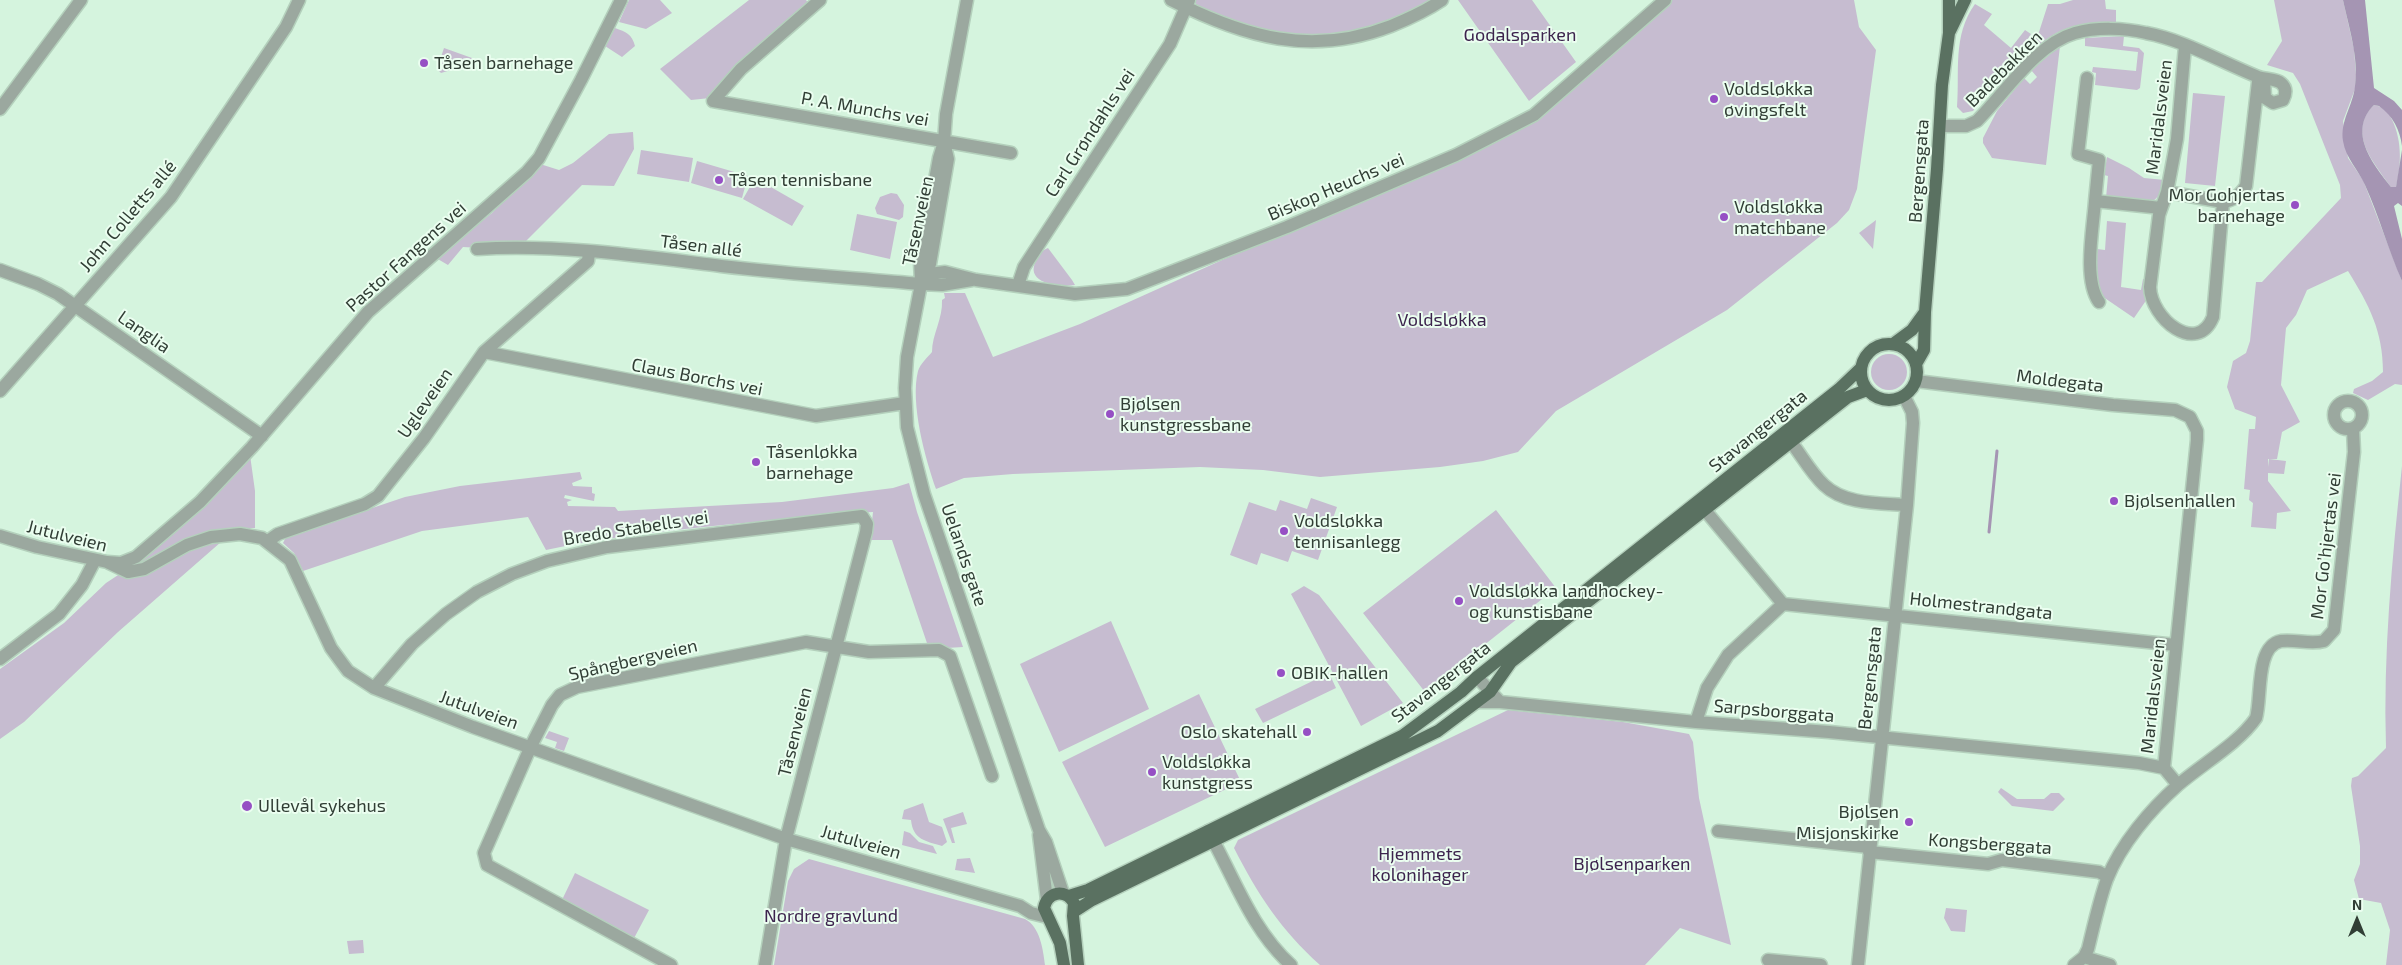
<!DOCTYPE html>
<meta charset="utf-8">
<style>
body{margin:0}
#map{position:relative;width:2402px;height:965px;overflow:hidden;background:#d5f4de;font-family:"Exo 2",sans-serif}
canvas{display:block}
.north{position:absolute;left:2332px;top:895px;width:50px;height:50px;-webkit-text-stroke:4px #ebfef0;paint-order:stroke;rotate:0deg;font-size:14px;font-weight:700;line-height:20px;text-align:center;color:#313e35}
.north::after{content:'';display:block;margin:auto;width:18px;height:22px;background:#313e35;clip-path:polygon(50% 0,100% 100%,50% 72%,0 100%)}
</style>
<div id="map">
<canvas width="2402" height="965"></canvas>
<div class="north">N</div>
</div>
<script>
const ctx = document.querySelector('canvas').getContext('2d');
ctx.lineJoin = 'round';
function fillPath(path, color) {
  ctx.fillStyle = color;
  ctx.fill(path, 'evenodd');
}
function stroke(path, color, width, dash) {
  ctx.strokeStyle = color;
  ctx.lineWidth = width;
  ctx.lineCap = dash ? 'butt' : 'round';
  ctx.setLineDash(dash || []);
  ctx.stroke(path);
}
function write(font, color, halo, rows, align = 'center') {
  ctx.font = font + ' "Exo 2",sans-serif';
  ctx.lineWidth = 4;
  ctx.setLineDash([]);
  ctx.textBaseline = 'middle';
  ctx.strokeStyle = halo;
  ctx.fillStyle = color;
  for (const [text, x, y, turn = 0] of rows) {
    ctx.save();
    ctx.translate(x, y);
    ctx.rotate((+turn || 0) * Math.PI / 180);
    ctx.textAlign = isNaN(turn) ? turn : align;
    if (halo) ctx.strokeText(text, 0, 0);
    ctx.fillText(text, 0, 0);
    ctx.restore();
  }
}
fillPath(new Path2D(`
 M629 0H660L672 13 646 29 619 22Z
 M749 0H806L809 4 710 98 691 100 660 69Z
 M1194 0H1430C1372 34 1324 44 1257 31 1237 27 1217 16 1199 9Z
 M1458 0H1532L1576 62 1529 101Z
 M1669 0H1854L1859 27 1876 50 1857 189 1849 210 1837 223 1727 310 1556 411 1518 452 1483 461 1440 467 1320 477 1263 470 1200 467 1013 474 964 478 936 489C925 458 910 403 918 371 920 364 928 357 932 352 932 334 943 319 942 300L945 298 944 293H965L993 357 1080 324 1442 161 1533 113Z
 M2073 0H2105L2106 9 2116 10V22C2067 25 2060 26 2023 59L2025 50 2039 32 2048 4H2060Z
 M2274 0H2343L2354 49 2356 75 2355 89 2343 121 2348 158 2363 180 2402 281V385L2395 384 2368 400 2353 393 2354 389 2372 381 2383 372C2383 331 2369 305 2348 271L2307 290 2296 315 2286 328 2281 385 2300 422 2282 432 2277 459H2268V467L2269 459 2286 461 2284 474 2268 473V481L2291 511 2277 513 2276 529 2251 527 2253 503 2249 500 2250 490 2244 489 2249 429H2255L2256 417 2235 409 2227 387 2233 361 2246 353 2250 341 2256 282H2262L2341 198 2340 185 2300 84 2293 73 2267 65 2282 41Z
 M1975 4 1992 14 1984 25 2011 48 2025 30 2031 34C2023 45 2016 62 2006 69L1973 111 1963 113 1957 107C1960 72 1952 36 1975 4Z
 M615 28C626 32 632 34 635 46L622 57 605 46Z
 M2124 36 2123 46 2139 48 2144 53 2140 88 2137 90 2095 85 2096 73 2092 72 2093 67 2136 71 2138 52 2085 46V38Z
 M2060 46 2046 165 1992 158 1983 143V138L1997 111 2024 78 2030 84 2037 77 2031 70Z
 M444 48 472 58 471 64 441 73 437 69Z
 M2193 93 2225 96 2215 186 2185 183Z
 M2374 105C2381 106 2386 110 2390 116 2402 137 2402 163 2396 187H2391C2374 163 2346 132 2374 105Z
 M633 132 634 149 614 186 582 185 517 250 463 247 448 265 436 258 492 213 540 164 559 170 573 163 609 134Z
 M641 150 693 158 689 182 637 174Z
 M2107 157 2129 168 2144 178 2165 180C2163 190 2161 195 2153 201L2106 198 2108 176 2104 175Z
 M697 161 748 176 742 198 691 183Z
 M755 178 804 206 792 226 743 199Z
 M891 193 897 194 904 205 903 217 899 220 877 214 875 208 880 197Z
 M857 214 897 222 890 259 850 250Z
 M1876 220 1873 249 1859 233Z
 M2107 221 2126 223 2121 287 2141 290 2143 279H2146L2145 302 2134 318 2093 290 2097 249 2105 250Z
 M1048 248 1072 280 1075 285C1056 288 1020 282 1039 256 1042 252 1043 250 1048 248Z
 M1871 372a18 18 0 1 1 36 0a18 18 0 1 1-36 0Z
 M250 455 255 491V528H237L118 632 24 722 0 739V669L64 623 106 583 141 560Z
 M2402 466V965H2386L2390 930 2381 903 2359 899 2354 880 2360 864V846L2351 786 2352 778 2358 776 2386 748C2383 654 2392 559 2402 466Z
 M580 472 582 479 572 483 573 486 592 487V493L595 494 594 501 565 495 564 498 572 500 567 502 568 506 615 507 618 511 782 502 893 488 909 483 917 512 963 647 929 649 892 540H870L873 512C819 515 766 521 713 526 657 532 601 538 546 550L528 517 422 531 303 571 294 553 283 543 286 537 405 497 460 486Z
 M1311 498 1337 507 1318 560 1292 551 1288 562 1261 553 1257 565 1230 555 1249 502 1276 511 1280 500 1307 509Z
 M1496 510 1556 588 1425 692 1363 613Z
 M1304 586 1319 595 1403 703 1361 726 1291 594Z
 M1111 621 1149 709 1059 752 1020 664Z
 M1329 673 1336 688 1263 723 1255 709Z
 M1199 694 1241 782 1105 847 1062 762Z
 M1508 710 1623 722 1689 734 1693 742 1699 798 1731 945 1680 928 1645 965H1320C1281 930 1258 895 1234 848L1238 840Z
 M549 731 569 738 564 751 555 748 557 742 545 738Z
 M2001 788 2017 799H2044L2051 793H2059L2065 799 2053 811 2012 806 1998 792Z
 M923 803 929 822 942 827 947 842 942 846C926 841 913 840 911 820L902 819 904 810Z
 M963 812 967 824 951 828 955 843H952L943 819Z
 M904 831 910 833 919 842 933 846 937 854 902 845Z
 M970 858 975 873 955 870 957 859Z
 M809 859 1025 919C1040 927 1043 949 1045 965H774L788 881 794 869Z
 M575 873 649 910 632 942 561 902Z
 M1946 908 1967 910 1965 932 1951 931 1944 918Z
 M363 940 364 953 349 954 347 941Z`), '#c6bcd0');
fillPath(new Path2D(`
 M2343 0H2365L2374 88 2394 101 2402 110V146C2400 130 2393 116 2379 106L2374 105C2347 132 2373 164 2391 187H2396L2402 150V206L2398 203 2394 206 2402 239V281C2388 249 2379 216 2365 185 2358 169 2346 159 2343 141 2340 120 2353 106 2355 86 2359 58 2349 28 2343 0Z`), '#a595b3');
stroke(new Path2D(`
 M1989 532 1997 451`), '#a595b3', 3);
const minor = new Path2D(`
 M967 0 946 114 944 142 948 159 930 264 921 284 907 357 905 388 907 427 924 494 1039 830 1046 842 1063 893
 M1171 0C1244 37 1311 57 1391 26 1408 19 1426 11 1442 0
 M2087 78 2078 154 2099 160 2095 201 2161 208
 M713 101 1011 153
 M713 101 741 69 820 0
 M0 109 81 0
 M1940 126H1966L1977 121C2005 93 2036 44 2075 33 2097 27 2124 28 2146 33 2184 40 2221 62 2256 76 2264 80 2275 78 2281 83 2287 88 2286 94 2283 100L2273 103 2265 98 2264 79
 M2167 192 2223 202 2213 317C2197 356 2151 319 2150 287L2159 215 2167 192 2177 139 2185 46
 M2095 201C2093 229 2083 279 2099 302
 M2223 202C2234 200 2239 196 2246 186L2258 82
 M477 249C559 244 640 256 721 266 788 274 854 278 921 284L942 285 972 280
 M0 270 38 284 58 294 262 436
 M921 281 920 262 939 158 944 142
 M921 284 937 273 945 272 976 280 1075 294 1127 289 1287 227 1456 155 1534 115 1665 0
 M1018 285 1024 267 1170 44 1189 0
 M484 352 816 416 905 403
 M1916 381 2113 405 2175 410 2190 417 2197 431V440L2164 768 2178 785
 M0 391 171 197 286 27 299 0
 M2334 415a14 14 0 1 1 28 0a14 14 0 1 1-28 0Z
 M1791 442C1802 456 1811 473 1824 485 1845 505 1880 503 1907 505
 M1704 509 1783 604 2176 645
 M0 536 37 547 107 562 128 572 144 569 187 545 211 537 240 534 262 538 290 560 331 648 342 663 348 671 374 688 473 727 786 839 1020 906 1031 913 1047 917
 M268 541 278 534 365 504 378 496 424 438 484 352 588 261 589 252
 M107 562 121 563 136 557 200 502 252 447 368 312 527 172 539 158 581 80 621 0
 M0 659 59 614 82 585 95 560
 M1477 677 1500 702H1477
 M374 688 412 644 446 614 477 592 512 574 547 561 607 547 862 516 867 524 866 532 786 839 765 965
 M1500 702 1696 722 1829 732 2139 763 2164 768
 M1696 722 1707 688 1728 655 1783 604
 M1208 831C1234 877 1251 929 1291 965
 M1718 831 1869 847
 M1039 835 1047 900
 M1869 852 1988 864 2002 860 2099 872 2108 877
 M2084 957 2110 965
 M1768 960 1821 965
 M671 965 487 865 484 853 531 746 552 705 560 695 577 687 806 642 869 652 939 650 950 656 992 776
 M1858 965 1907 505 1913 423 1912 412 1904 396
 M2074 965 2084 957 2088 949C2094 925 2099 901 2107 879 2121 844 2150 810 2178 785 2201 765 2239 743 2256 718 2262 698 2255 646 2281 641 2296 639 2310 645 2324 641L2334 630 2354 452 2353 429`);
const major = new Path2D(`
 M1950 31 1965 0
 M1861 372a28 28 0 1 1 56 0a28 28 0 1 1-56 0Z
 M1893 344 1912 330 1925 312
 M1916 364 1924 350 1925 312 1937 169 1942 85 1949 33V0
 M1069 896 1088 890 1402 736 1461 692 1477 677 1839 389 1861 368
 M1075 911 1092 900 1438 731 1490 692 1511 662 1848 397 1867 390
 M1064 965 1060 943 1044 908C1047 892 1065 888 1074 903L1073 916 1078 965`);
stroke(minor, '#b4d0bc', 15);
stroke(major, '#b4d0bc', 15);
stroke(minor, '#9ba89f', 12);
stroke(major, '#5a7161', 12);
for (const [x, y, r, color] of [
 [424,63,5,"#9650c4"],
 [1714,99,5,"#9650c4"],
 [719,180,5,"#9650c4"],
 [2295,205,5,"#9650c4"],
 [1724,217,5,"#9650c4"],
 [1110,414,5,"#9650c4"],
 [756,462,5,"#9650c4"],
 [2114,501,5,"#9650c4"],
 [1284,531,5,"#9650c4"],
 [1459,601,5,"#9650c4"],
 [1281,673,5,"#9650c4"],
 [1307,732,5,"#9650c4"],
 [1152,772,5,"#9650c4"],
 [247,806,6,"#9650c4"],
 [1909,822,5,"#9650c4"]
]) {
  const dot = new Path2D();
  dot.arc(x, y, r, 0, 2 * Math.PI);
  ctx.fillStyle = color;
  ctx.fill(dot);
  stroke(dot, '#ebfef0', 2);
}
write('18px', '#3c234d', '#ebfef0', [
 ["Godalsparken",1520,35],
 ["Voldsløkka",1442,320],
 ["Hjemmets",1420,854],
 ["kolonihager",1420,875],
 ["Bjølsenparken",1632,864],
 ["Nordre gravlund",831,916]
]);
write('18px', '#313e35', '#ebfef0', [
 ["Tåsen barnehage",434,63],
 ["Voldsløkka",1724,89],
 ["øvingsfelt",1724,110],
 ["Tåsen tennisbane",729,180],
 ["Mor Gohjertas",2285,195,"right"],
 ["barnehage",2285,216,"right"],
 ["Voldsløkka",1734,207],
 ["matchbane",1734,228],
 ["Bjølsen",1120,404],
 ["kunstgressbane",1120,425],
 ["Tåsenløkka",766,452],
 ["barnehage",766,473],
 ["Bjølsenhallen",2124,501],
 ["Voldsløkka",1294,521],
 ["tennisanlegg",1294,542],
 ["Voldsløkka landhockey-",1469,591],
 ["og kunstisbane",1469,612],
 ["OBIK-hallen",1291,673],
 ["Oslo skatehall",1297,732,"right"],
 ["Voldsløkka",1162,762],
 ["kunstgress",1162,783],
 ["Ullevål sykehus",258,806],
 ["Bjølsen",1899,812,"right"],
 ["Misjonskirke",1899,833,"right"]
], 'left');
write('18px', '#313e35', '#ebfef0', [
 ["Badebakken",2004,69,-45],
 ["P. A. Munchs vei",865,109,10],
 ["Maridalsveien",2159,117,-83],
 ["Carl Grøndahls vei",1090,133,-57],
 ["Bergensgata",1919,171,-86],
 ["Biskop Heuchs vei",1336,187,-23],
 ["John Colletts allé",128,216,-50],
 ["Tåsenveien",918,221,-78],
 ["Tåsen allé",701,246,7],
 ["Pastor Fangens vei",406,257,-42],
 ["Langlia",144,332,35],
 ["Claus Borchs vei",697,377,11],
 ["Moldegata",2060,381,7],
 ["Ugleveien",425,403,-55],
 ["Stavangergata",1758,431,-39],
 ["Bredo Stabells vei",636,528,-9],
 ["Jutulveien",67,536,14],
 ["Mor Go’hjertas vei",2326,546,-83],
 ["Uelands gate",964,555,71],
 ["Holmestrandgata",1981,606,6],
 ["Spångbergveien",633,660,-13],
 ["Bergensgata",1870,678,-84],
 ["Stavangergata",1441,682,-38],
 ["Maridalsveien",2153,696,-84],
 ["Jutulveien",479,710,20],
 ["Sarpsborggata",1774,711,5],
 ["Tåsenveien",795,732,-76],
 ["Jutulveien",861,842,16],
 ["Kongsberggata",1990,844,4]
]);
</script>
